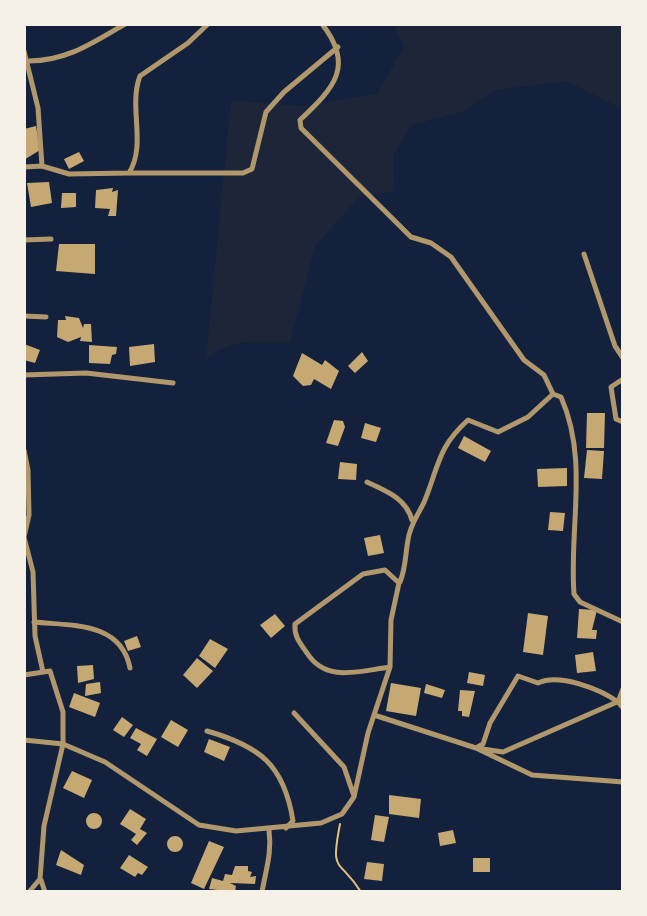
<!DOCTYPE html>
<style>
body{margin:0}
#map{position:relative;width:647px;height:916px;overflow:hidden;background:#14213d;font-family:"Noto Serif",serif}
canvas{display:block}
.frame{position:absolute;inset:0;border:26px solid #f6f1e7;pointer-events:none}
</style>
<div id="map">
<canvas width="647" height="916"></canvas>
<div class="frame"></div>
</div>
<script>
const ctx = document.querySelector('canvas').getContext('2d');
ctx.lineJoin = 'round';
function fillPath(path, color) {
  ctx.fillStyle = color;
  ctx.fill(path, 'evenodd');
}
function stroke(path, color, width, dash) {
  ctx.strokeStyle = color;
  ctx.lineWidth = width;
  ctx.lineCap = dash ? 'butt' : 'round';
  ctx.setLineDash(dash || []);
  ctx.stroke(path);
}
fillPath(new Path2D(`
 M394 24H623V109L566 81 496 90 463 111 412 125 393 155 394 191 359 197 315 246 290 342C259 342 231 337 206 359L231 101 302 106 377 94 404 47Z`), '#1d2539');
fillPath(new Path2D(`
 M36 126 40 150 24 160V129Z
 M79 152 84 161 69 169 64 159Z
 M49 182 52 203 31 207 27 183Z
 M113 188 112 192 118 190 116 216H108L110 209 95 208 96 190Z
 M62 193H76V207L61 208Z
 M59 244H95V274L56 271Z
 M65 316 79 318 83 328 84 324H91L92 342 80 341 81 337 68 342 57 337 58 320H66Z
 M24 344 40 350 35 363 24 360Z
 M154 344 155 362 130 366 129 347Z
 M89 345 117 347 116 354 112 355 110 364 89 363Z
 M362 352 368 361 355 373 348 366Z
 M302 353 322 365 325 360 339 371 331 389 314 379 311 385 303 386 293 376Z
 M587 413H605L604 448H586Z
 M334 420 343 421 345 427 338 446 326 443Z
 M365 423 381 428 376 442 361 438Z
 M464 436 491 451 485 462 458 448Z
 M587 450 604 451 602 479 584 478Z
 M340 462 357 464 356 480 338 479Z
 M567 468V486L538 487 537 469Z
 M550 512 565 513 563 531 548 530Z
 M380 535 384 553 368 556 364 538Z
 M579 609 597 610 592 630H597L596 639 577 638Z
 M528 613 548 616 543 655 523 652Z
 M275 614 285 626 271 638 260 625Z
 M137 636 141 647 128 651 124 641Z
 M210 639 228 649 215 668 199 656Z
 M593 652 596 671 577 673 575 655Z
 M197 658 213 671 197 688 183 675Z
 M93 665 94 679 78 683 77 666Z
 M469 672 485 675 483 686 467 683Z
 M100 682 101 693 85 696 86 684Z
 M391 683 421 688 416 716 386 711Z
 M426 684 445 690 442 698 424 693Z
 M460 690 475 691 469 717 462 716V711H458Z
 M74 693 100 703 95 717 69 707Z
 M122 717 133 725 124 737 113 730Z
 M171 720 188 730 178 747 161 737Z
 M136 728 157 739 147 756 137 750 141 744 130 738Z
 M209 739 230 747 224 761 204 752Z
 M72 771 92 780 84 798 63 788Z
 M389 795 421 799 419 818 389 814Z
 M130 809 146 819 140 829 147 833 137 845 131 840 136 834 120 824Z
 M86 821a8 8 0 1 1 16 0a8 8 0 1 1-16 0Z
 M375 815 389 817 384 842 371 840Z
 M453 830 456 843 440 846 438 833Z
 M167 844a8 8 0 1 1 16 0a8 8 0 1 1-16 0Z
 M209 841 224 847 204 889 191 883Z
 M61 850 84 865 81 875 56 865Z
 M129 855 148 867 142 875 138 873 135 877 120 868Z
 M473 858H490V872H473Z
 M367 862 384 864 382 881 364 879Z
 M235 866H248V871L252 872 250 877 256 876 255 884 230 883 236 886 235 892 209 889 212 878 223 881 225 874 232 875Z`), '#c6a872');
stroke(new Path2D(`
 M340 824C330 875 339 857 361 892`), '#e5c07b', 2);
stroke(new Path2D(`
 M322 24C355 66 334 88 300 120L301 128 411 237 431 243 451 257 524 360 544 375 553 394 528 417 498 432 468 420C438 447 439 465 425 500 419 514 410 524 408 540 405 556 406 567 400 582
 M24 51 38 108 42 166 69 174 129 173C147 144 128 107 140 76L188 43 208 24
 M26 61C65 62 93 43 125 24
 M24 167 42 166
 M130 173H243L252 169 266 112 284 92 338 47
 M24 240 51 239
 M584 254 615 346 623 358
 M24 316 46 317
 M24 375 86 373 173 383
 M623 379 611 387 616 419 623 422
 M553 394 561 397C589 460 569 527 574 594L580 602 623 622
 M24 450 28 470 29 515 24 537 33 572 35 636 43 672
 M367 482C386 491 406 498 412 520
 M34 622C73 626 121 622 130 668
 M24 675 50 671 63 712V744L44 826 40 879 29 892
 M623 689 618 702 623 708
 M618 702C600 689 559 673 538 683L518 676 490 723 483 744 476 748 532 775 623 782
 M294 713 344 767 354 796
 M374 715 476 748 503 752 617 702
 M207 731C259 746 284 764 293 821L286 828
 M24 740 63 744 105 762 199 825 236 831 321 823 342 814 354 797 368 733 390 667 391 620 399 583 385 570 363 574 295 624C294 637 300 643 307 653 326 683 359 671 390 667
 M41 880 45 892
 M262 892C266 869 272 853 269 830`), '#b1986c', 5);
</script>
